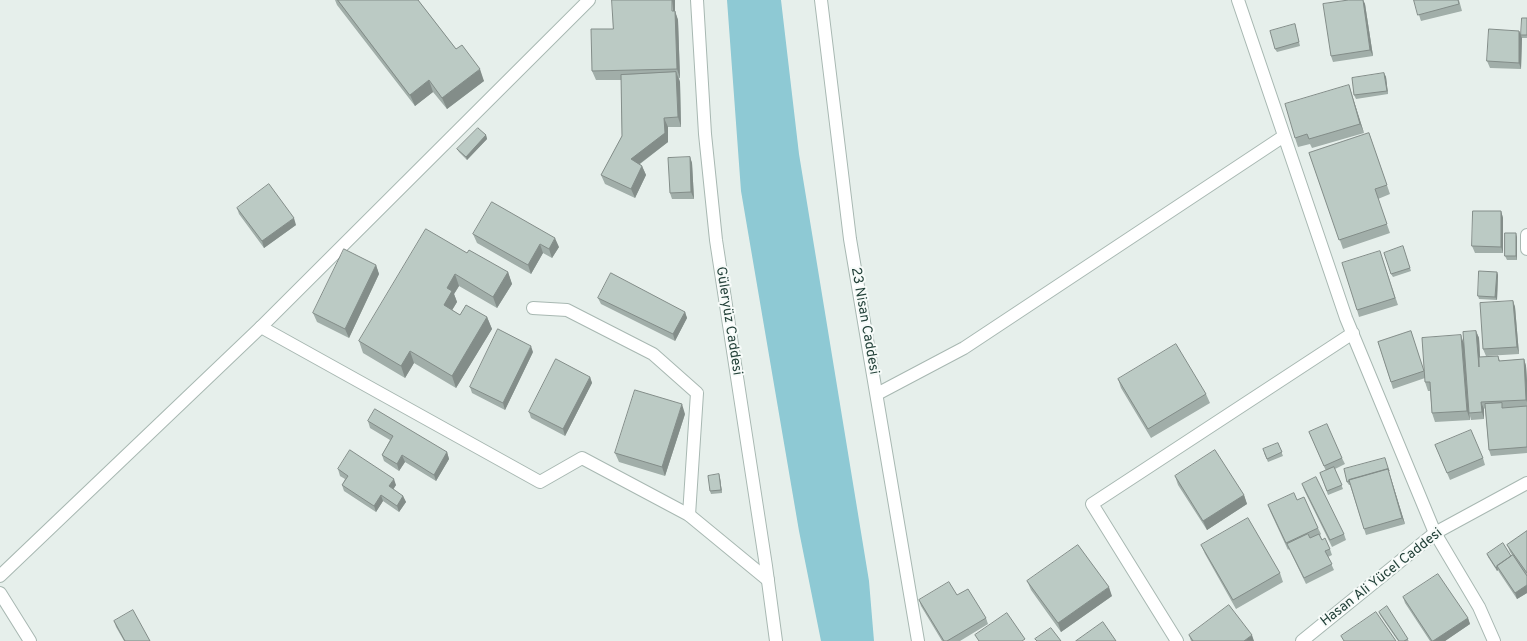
<!DOCTYPE html>
<meta charset="utf-8">
<style>
body{margin:0}
canvas{display:block;background:#e6efeb}
</style>
<canvas width="1527" height="641"></canvas>
<script>
const ctx = document.querySelector('canvas').getContext('2d');
ctx.lineJoin = 'round';
function fillPath(path, color) {
  ctx.fillStyle = color;
  ctx.fill(path, 'evenodd');
}
function stroke(path, color, width, dash) {
  ctx.strokeStyle = color;
  ctx.lineWidth = width;
  ctx.lineCap = dash ? 'butt' : 'round';
  ctx.setLineDash(dash || []);
  ctx.stroke(path);
}
function write(font, color, halo, rows, align = 'center') {
  ctx.font = font + ' Overpass,sans-serif';
  ctx.lineWidth = 4;
  ctx.setLineDash([]);
  ctx.textBaseline = 'middle';
  ctx.strokeStyle = halo;
  ctx.fillStyle = color;
  for (const [text, x, y, turn = 0] of rows) {
    ctx.save();
    ctx.translate(x, y);
    ctx.rotate((+turn || 0) * Math.PI / 180);
    ctx.textAlign = isNaN(turn) ? turn : align;
    if (halo) ctx.strokeText(text, 0, 0);
    ctx.fillText(text, 0, 0);
    ctx.restore();
  }
}
fillPath(new Path2D(`
 M727 0H781L799 154 869 581 874 641H821L799 531 741 191Z`), '#8ec9d4');
const service = new Path2D(`
 M261 327 540 482 582 458 689 515 768 580`);
const minor = new Path2D(`
 M1238 0 1346 318 1435 533 1479 607 1494 641
 M1527 235V249
 M533 308 567 310 653 354 697 393 689 515
 M877 394 964 348 1284 136
 M0 576 261 327 589 0
 M0 593 30 641
 M1177 641 1092 504 1353 333`);
const tertiary = new Path2D(`
 M697 0 705 134 716 240 766 566 776 641
 M821 0 850 239 918 641
 M1302 641 1435 533 1527 483`);
stroke(service, '#a8b8b2', 14);
stroke(minor, '#a8b8b2', 14);
stroke(tertiary, '#a8b8b2', 14);
stroke(service, '#fff', 12);
stroke(minor, '#fff', 12);
stroke(tertiary, '#fff', 12);
fillPath(new Path2D(`
 M335 0H418L456 49 484 81 447 109 433 92 415 106 337 5Z
 M1349 0H1363L1365 4 1373 56 1333 62 1331 56Z
 M1414 0H1459L1462 11 1421 21Z
 M675 11 678 20 680 78H679L680 82 681 127H668V142L640 164 642 166 646 175 635 198 605 184 601 175 622 136 621 80H596L592 71 613 29Z
 M1527 18V38H1522L1521 69 1490 68 1487 61 1519 31 1521 35Z
 M1295 24 1300 46 1277 52 1275 49Z
 M1384 73 1386 77 1388 94 1356 99 1354 95Z
 M1349 85 1364 133 1312 148 1310 144 1298 147 1295 138Z
 M1369 133 1390 194 1378 199 1390 233 1343 249 1309 153Z
 M486 135 487 139 467 160 459 152 457 149Z
 M690 157 692 163 694 199H672L670 193Z
 M237 208 296 225 264 248 239 214Z
 M1501 211 1503 218V253H1475L1472 246Z
 M473 234 559 247 552 258 543 253 531 274 477 243Z
 M1517 237V260H1507L1505 256Z
 M1403 246 1411 271 1393 277 1391 274Z
 M467 253 508 272 512 284 497 308 459 286 454 294 457 302 452 310 460 315 487 317 492 329 456 388 414 363 405 378 363 353 359 341Z
 M1382 257 1398 305 1359 317 1357 310Z
 M376 265 379 274 349 338 317 322 313 313Z
 M1497 272 1498 275 1497 300 1479 299 1478 296Z
 M598 298 685 312 687 318 675 341 601 304Z
 M1513 301 1515 307 1519 354 1486 356 1483 349Z
 M1411 331 1424 372 1464 342 1476 331 1479 338 1480 357 1498 356 1500 361 1524 359 1526 366 1527 381V453L1491 456 1489 450 1485 408 1484 409V419L1471 420 1470 416V420L1435 422 1432 413 1430 391H1428L1425 382V378L1393 389 1378 342Z
 M533 352 505 410 472 393 470 387Z
 M590 377 592 383 565 436 531 418 529 412Z
 M1118 379 1206 394 1210 403 1151 438 1121 388Z
 M685 414 665 476 619 462 615 453Z
 M368 421 447 452 449 459 436 481 405 462 399 471 384 461 382 455 390 440 370 428Z
 M1309 432 1342 458 1345 464 1335 469 1343 489 1328 495 1320 473 1326 471Z
 M1278 443 1283 456 1268 462 1264 453Z
 M1435 445 1483 458 1485 465 1450 480Z
 M1386 462 1405 524 1366 535 1350 485H1349L1347 482Z
 M338 469 396 485 393 489 403 496 406 502 399 512 383 501 376 512 344 491 342 485 345 479 340 476Z
 M719 474 720 478 722 493 711 494 710 491Z
 M1175 476 1244 495 1247 504 1207 530 1178 485Z
 M1302 484 1344 534 1346 540 1332 547 1304 490Z
 M1297 500 1318 528 1321 534 1320 535 1322 540 1330 549 1332 555 1328 557 1334 570 1306 584 1289 549 1288 550 1270 511 1268 505Z
 M1527 531V593L1517 599 1499 572 1498 570 1497 571 1488 557 1487 554 1511 556 1512 555 1510 552 1507 545Z
 M1201 545 1280 573 1283 582 1236 609 1205 554Z
 M1027 581 1112 596 1061 632 1031 590Z
 M957 595 986 618 988 624 960 641H942L921 606 919 600Z
 M1403 597 1468 618 1470 624 1445 641H1430L1405 603Z
 M1379 612 1409 641H1398L1380 615Z
 M114 621 150 641H124L116 627Z
 M1189 635 1254 641H1191Z`), '#a1aea9');
fillPath(new Path2D(`
 M672 0H675V11L678 20 680 78 677 69Z
 M1363 0 1365 4 1373 56 1370 50Z
 M1519 31 1522 38 1521 69 1519 63Z
 M480 69 484 81 447 109 442 98Z
 M676 72 680 82 681 127 678 117Z
 M1384 73 1386 77 1388 94 1387 91Z
 M429 80 433 92 415 106 410 95Z
 M1349 85 1352 95 1364 133 1360 124Z
 M664 118 668 127V142L634 168 631 159Z
 M486 135 487 139 467 160 466 157Z
 M690 157 692 163 694 199 691 192Z
 M642 166 646 175 635 198 631 189Z
 M1501 211 1503 218V253L1501 247Z
 M294 218 296 225 264 248 262 241Z
 M1516 233 1517 237V260L1516 256Z
 M555 238 559 247 552 258 549 249Z
 M540 244 543 253 531 274 528 265Z
 M376 265 379 274 349 338 345 329Z
 M508 272 512 284 497 308 493 297Z
 M1497 272 1498 275 1497 300 1495 297Z
 M455 274 459 286 454 294 457 302 448 317 444 305 447 288Z
 M1513 301 1515 307 1519 354 1517 347Z
 M685 312 687 318 675 341 673 334Z
 M487 317 492 329 456 388 452 376Z
 M1476 331 1479 338 1481 374 1479 367Z
 M1461 335 1464 344 1469 413 1470 420 1467 411Z
 M531 346 533 352 505 410 503 403Z
 M410 351 414 363 405 378 401 366Z
 M1524 359 1526 366 1527 381V402L1526 400Z
 M590 377 592 383 565 436 563 429Z
 M1481 402 1484 409V419L1482 412Z
 M682 404 685 414 665 476 662 467Z
 M447 452 449 459 436 481 434 475Z
 M402 455 405 462 399 471 397 464Z
 M1388 469 1390 475 1405 524 1402 518Z
 M719 474 720 478 722 493 721 490Z
 M394 479 396 485 391 493 389 486Z
 M381 495 383 501 376 512 374 506Z
 M1244 495 1247 504 1207 530 1203 521Z
 M403 496 406 502 399 512 397 506Z
 M1497 567 1498 570 1497 571 1496 568Z
 M1527 585V593L1517 599 1515 593Z
 M1109 587 1112 596 1061 632 1058 623Z
 M1468 618 1470 624 1445 641H1433Z
 M1252 635 1254 641H1244Z`), '#838d89');
const building = new Path2D(`
 M338 0H418L456 49 462 45 480 69 442 98 429 80 410 95Z
 M612 0H672V11H675L677 69 592 71 591 29H613Z
 M1349 0H1363L1370 50 1331 56 1323 4Z
 M1414 0H1458L1459 4 1418 15Z
 M1522 18H1527V35H1521Z
 M1295 24 1299 42 1275 49 1270 31Z
 M1489 29 1519 31V63L1487 61Z
 M676 72 678 117 664 118 665 133 631 159 642 166 631 189 601 175 622 136 621 75Z
 M1384 73 1387 91 1354 95 1352 78Z
 M1349 85 1360 124 1309 139 1307 134 1295 138 1285 104Z
 M478 128 486 135 466 157 457 149Z
 M1369 133 1387 185 1375 189 1387 224 1339 240 1309 153Z
 M690 157 691 192 670 193 668 158Z
 M269 184 294 218 262 241 237 208Z
 M492 202 555 238 549 249 540 244 528 265 473 234Z
 M1473 211H1501V247L1472 246Z
 M426 229 467 253 469 250 508 272 493 297 455 274 447 288 452 291 444 305 460 315 466 305 487 317 452 376 410 351 401 366 359 341Z
 M1505 233H1516V256H1505Z
 M1403 246 1410 268 1391 274 1384 253Z
 M344 249 376 265 345 329 313 313Z
 M1380 251 1395 298 1357 310 1342 263Z
 M1479 271 1497 272 1495 297 1478 296Z
 M611 273 685 312 673 334 598 298Z
 M1513 301 1517 347 1483 349 1480 303Z
 M498 329 531 346 503 403 470 387Z
 M1411 331 1424 371 1391 382 1378 342Z
 M1476 331 1479 367V357L1498 356 1499 361 1524 359 1526 400 1481 402 1482 412 1469 413 1463 332Z
 M1461 335 1467 411 1432 413 1430 382H1425L1422 338Z
 M1176 344 1206 394 1148 429 1118 379Z
 M556 359 590 377 563 429 529 412Z
 M635 390 682 404 662 467 615 453Z
 M1502 403V408L1527 406V447L1489 450 1485 404Z
 M375 409 447 452 434 475 402 455 397 464 382 455 393 436 368 421Z
 M1327 424 1342 458 1324 466 1309 432Z
 M1471 430 1483 458 1447 473 1435 445Z
 M1278 443 1282 452 1267 459 1263 449Z
 M350 450 394 479 389 486 403 496 397 506 381 495 374 506 342 485 348 476 338 469Z
 M1215 450 1244 495 1203 521 1175 476Z
 M1385 458 1389 471 1388 469 1349 480V481L1347 482 1344 469Z
 M1334 467 1342 485 1327 491 1320 473Z
 M1388 469 1402 518 1364 529 1349 480Z
 M719 474 721 490 710 491 708 476Z
 M1316 477 1344 534 1330 540 1302 484Z
 M1294 493 1297 500 1304 497 1318 528 1286 543 1268 505Z
 M1248 518 1280 573 1233 600 1201 545Z
 M1527 531V573L1507 545Z
 M1308 534 1310 538 1319 534 1322 540 1325 538 1330 549 1325 551 1332 564 1304 578 1287 544Z
 M1503 543 1511 556 1497 566V567L1496 568 1487 554Z
 M1078 545 1109 587 1058 623 1027 581Z
 M1513 555 1527 576V585L1515 593 1497 566Z
 M1438 574 1468 618 1433 641H1432L1403 597Z
 M949 582 957 595 968 589 986 618 947 641H944L919 600Z
 M1229 605 1252 635 1244 641H1193L1189 635Z
 M1387 606 1408 639 1404 641H1399L1379 612Z
 M133 610 150 641H125L114 621Z
 M1376 612 1396 641H1344L1341 636Z
 M1007 613 1025 639 1022 641H979L975 635Z
 M1103 622 1116 641H1076Z
 M1051 628 1061 641H1037L1035 639Z`);
fillPath(building, '#bbcac4');
stroke(building, '#838d89', 1);
write('14px', '#24423a', '#f7fbf9', [
 ["Güleryüz Caddesi",728,321,81],
 ["23 Nisan Caddesi",864,321,80],
 ["Hasan Ali Yücel Caddesi",1382,578,-38]
]);
</script>
